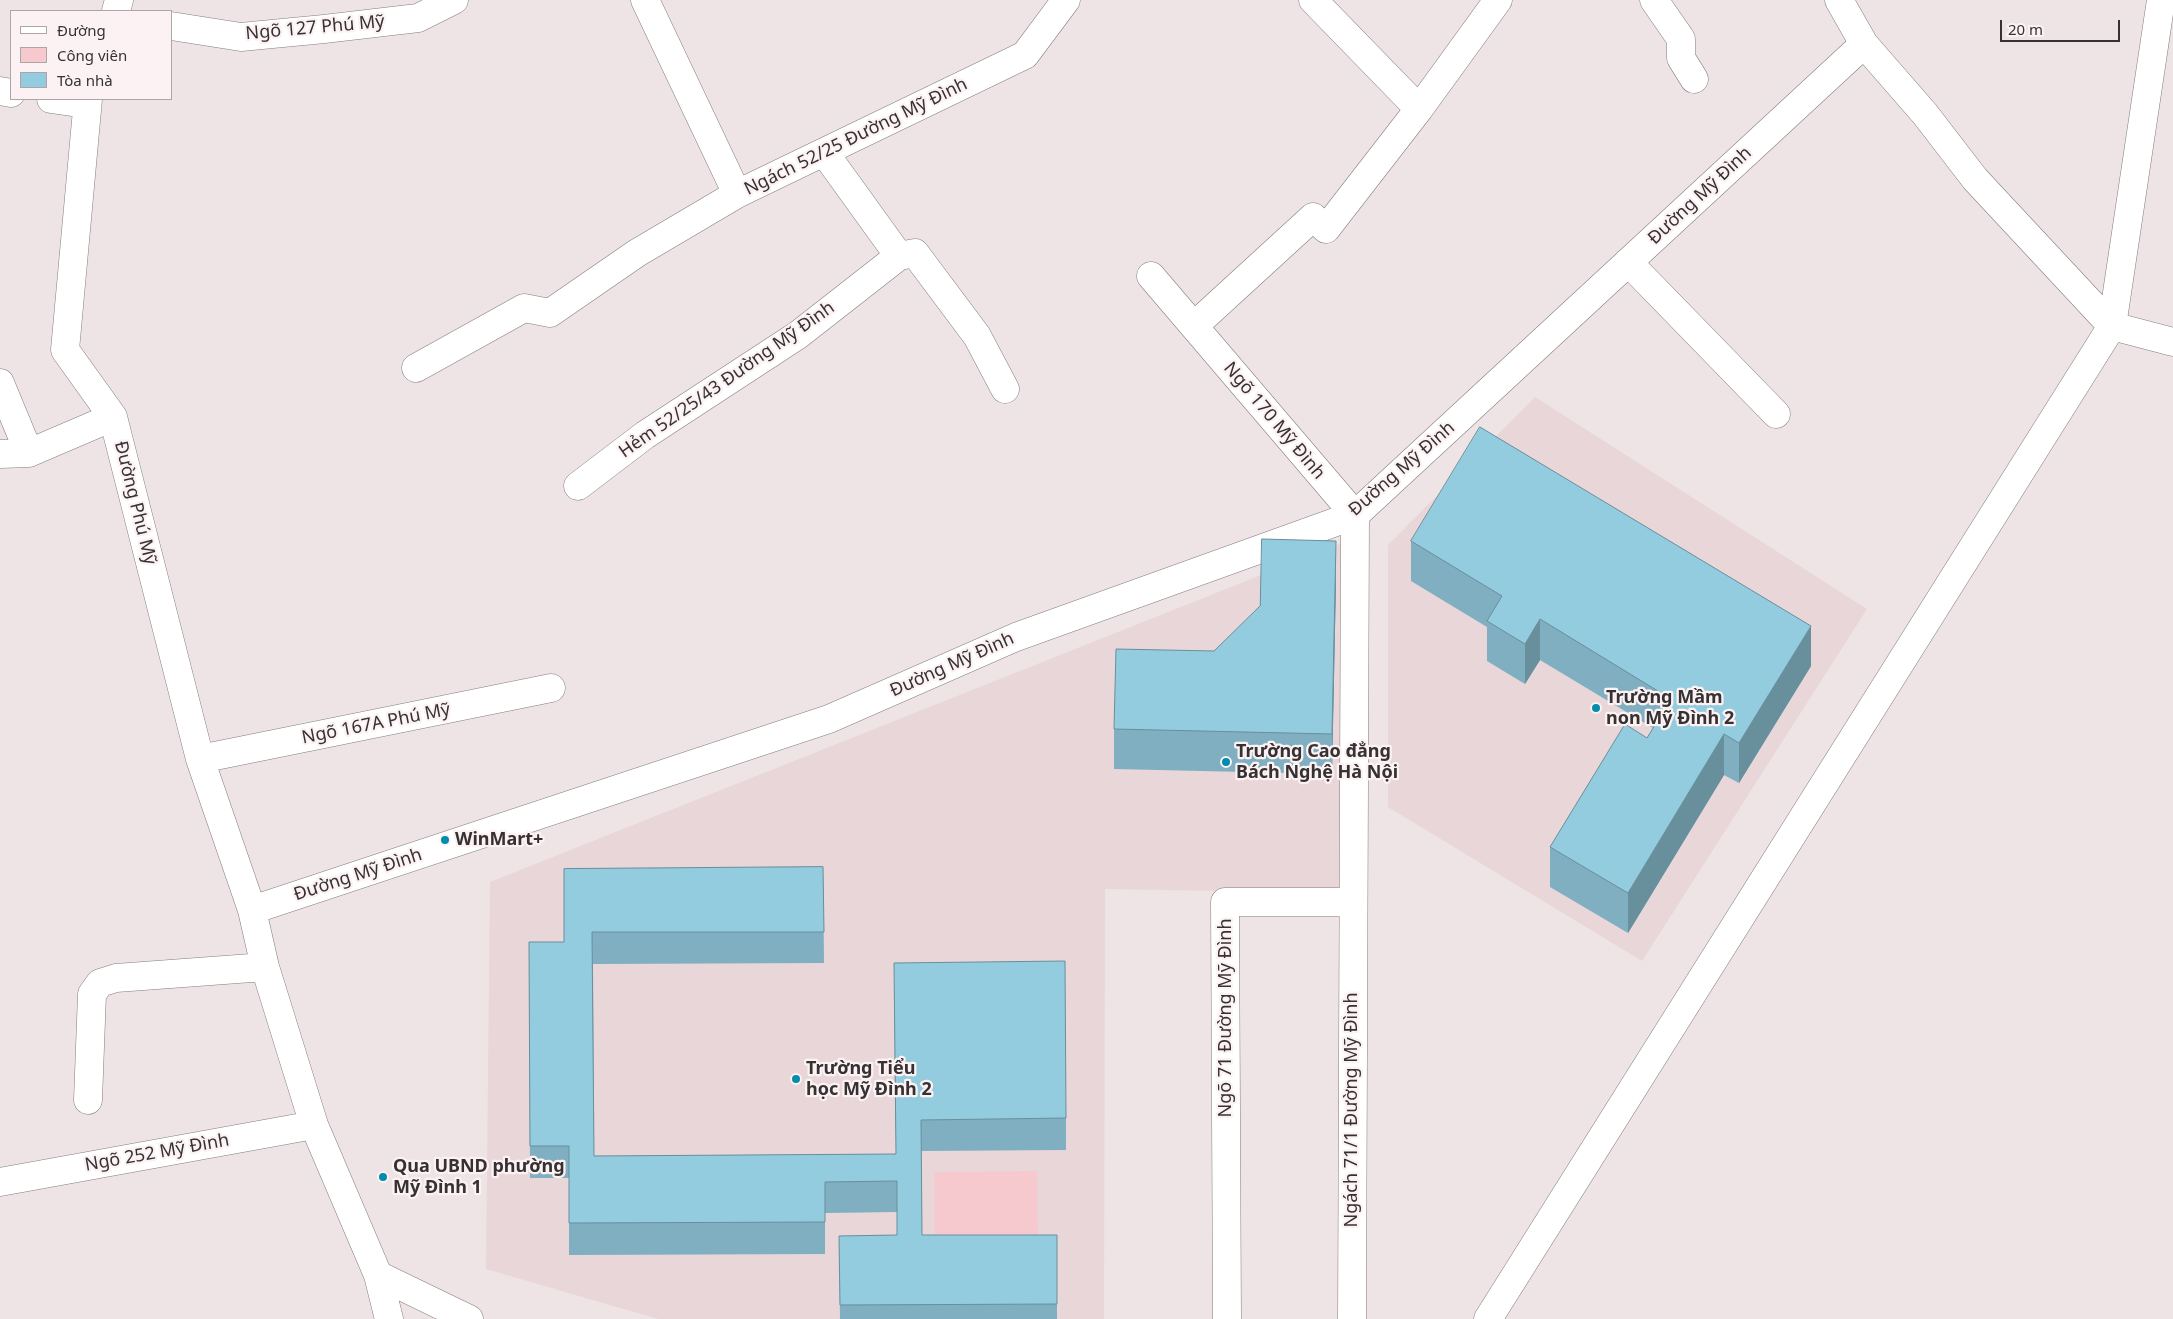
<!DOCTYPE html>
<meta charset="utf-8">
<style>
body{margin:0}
#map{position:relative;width:2173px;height:1319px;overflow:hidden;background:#eee4e5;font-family:"Noto Sans",sans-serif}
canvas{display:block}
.legend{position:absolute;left:10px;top:10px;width:162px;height:90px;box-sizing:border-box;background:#fcf2f3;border:1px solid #ada5a6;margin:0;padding:6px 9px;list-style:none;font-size:15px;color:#363233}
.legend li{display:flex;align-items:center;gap:10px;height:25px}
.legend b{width:25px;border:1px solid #ada5a6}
.scale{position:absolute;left:2000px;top:20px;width:120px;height:22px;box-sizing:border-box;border:2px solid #363233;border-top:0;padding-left:6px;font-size:15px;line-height:18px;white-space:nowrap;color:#363233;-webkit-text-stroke:4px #fcf2f3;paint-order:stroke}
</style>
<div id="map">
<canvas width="2173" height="1319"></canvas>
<ul class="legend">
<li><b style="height:6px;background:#fff"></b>Đường</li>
<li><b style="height:14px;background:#f6c9cf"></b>Công viên</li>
<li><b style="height:14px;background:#94ccdf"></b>Tòa nhà</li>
</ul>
<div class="scale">20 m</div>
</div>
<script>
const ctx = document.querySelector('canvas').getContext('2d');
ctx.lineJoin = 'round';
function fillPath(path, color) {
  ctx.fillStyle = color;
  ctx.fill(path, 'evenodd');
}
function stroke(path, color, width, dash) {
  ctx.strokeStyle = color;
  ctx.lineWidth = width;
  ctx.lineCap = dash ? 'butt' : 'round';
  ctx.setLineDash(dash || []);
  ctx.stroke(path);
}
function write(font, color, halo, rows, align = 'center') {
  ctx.font = font + ' "Noto Sans",sans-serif';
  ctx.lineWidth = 4.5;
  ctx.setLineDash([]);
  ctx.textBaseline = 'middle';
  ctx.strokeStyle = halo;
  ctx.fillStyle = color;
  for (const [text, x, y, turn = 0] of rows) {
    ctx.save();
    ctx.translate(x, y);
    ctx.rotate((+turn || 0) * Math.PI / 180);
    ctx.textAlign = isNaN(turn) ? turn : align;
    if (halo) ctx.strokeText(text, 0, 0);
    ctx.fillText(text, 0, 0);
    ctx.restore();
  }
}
fillPath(new Path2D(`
 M1535 397 1867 609 1642 961 1388 807V545Z
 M1349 540 1344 893 1105 889 1104 1319H658L486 1269 490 882Z`), '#e8d6d9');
fillPath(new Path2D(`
 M1037 1171 1038 1236 935 1238 934 1172Z`), '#f6c9cf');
const minor = new Path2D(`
 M645 0 737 194
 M1654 0 1681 39V58L1694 79
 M1839 0 1864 44 1925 114 1975 179 2112 326 2173 342
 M116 11 119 0
 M171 26 241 37 324 29 418 18 454 0
 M0 91 11 93
 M51 99 86 104
 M88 99 65 350 113 417 200 759 252 910
 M1419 109 1498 0
 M824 152 899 256 915 253 977 336 1005 389
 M1628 262 1776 414
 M1151 276 1355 515
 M1194 326 1313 217 1326 229 1419 109 1313 0
 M416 368 524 308 550 313 637 253 737 194 1025 55 1066 0
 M0 383 29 453
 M0 454 29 453 113 417
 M578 486 645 435 798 335 899 256
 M200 759 551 688
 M88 1100 92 994 100 983 116 978 265 967
 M0 1182 314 1125
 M378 1275 469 1319
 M389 1319 378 1275 314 1125 265 967 252 910 829 719 1016 637 1355 515 1864 44
 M1227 1319 1225 902H1353
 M1352 1319 1355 515
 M1488 1319 2112 326 2161 0`);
stroke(minor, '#857c7d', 29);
stroke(minor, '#fff', 28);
fillPath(new Path2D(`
 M1411 541 1811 666 1739 783 1724 775 1628 933 1550 887V847L1647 738 1653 728 1540 660 1525 684 1487 661V627L1411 581Z
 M1336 581 1332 774 1114 769V729L1214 651Z
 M823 867 824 963 593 964 594 1156 896 1154 894 995 1066 1118V1150L921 1151 922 1235H1057V1319H840L839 1236 897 1235V1212L825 1213V1254L569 1255V1178H530L529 942H564V869Z`), '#7fafc0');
fillPath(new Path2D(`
 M1336 541V581L1332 774V734Z
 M1540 619V660L1525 684V644Z
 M1811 626V666L1739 783V743Z
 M1724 734V775L1628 933V893Z`), '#688f9c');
const building = new Path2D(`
 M1480 427 1811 626 1739 743 1724 734 1628 893 1550 847 1625 724 1647 738 1671 699 1540 619 1525 644 1487 621 1502 596 1411 541Z
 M1262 539 1336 541 1332 734 1114 729 1116 649 1214 651 1260 606Z
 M823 867 824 932H592L594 1156 896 1154 894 963 1065 961 1066 1118 921 1120 922 1235H1057V1304L840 1305 839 1236 897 1235V1181L825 1182V1222L569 1223V1146H530L529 942H564V869Z`);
fillPath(building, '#94ccdf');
stroke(building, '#688f9c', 1);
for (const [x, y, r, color] of [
 [1596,708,5,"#038cab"],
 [1226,762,5,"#038cab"],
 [445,840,5,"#038cab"],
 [796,1079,5,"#038cab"],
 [383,1177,5,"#038cab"]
]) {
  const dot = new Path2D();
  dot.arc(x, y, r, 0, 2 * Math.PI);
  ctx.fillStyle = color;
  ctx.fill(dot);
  stroke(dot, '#fcf2f3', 2);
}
write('18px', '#363233', '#fcf2f3', [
 ["Ngõ 127 Phú Mỹ",315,28,-5],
 ["Ngách 52/25 Đường Mỹ Đình",856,137,-26],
 ["Đường Mỹ Đình",1700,196,-43],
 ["Hẻm 52/25/43 Đường Mỹ Đình",727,380,-35],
 ["Ngõ 170 Mỹ Đình",1274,421,50],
 ["Đường Mỹ Đình",1402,469,-41],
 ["Đường Phú Mỹ",135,503,76],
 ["Đường Mỹ Đình",952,665,-24],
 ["Ngõ 167A Phú Mỹ",376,724,-11],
 ["Đường Mỹ Đình",358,875,-18],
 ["Ngõ 71 Đường Mỹ Đình",1226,1018,-90],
 ["Ngách 71/1 Đường Mỹ Đình",1352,1110,-90],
 ["Ngõ 252 Mỹ Đình",157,1153,-10]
]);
write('bold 18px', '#363233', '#fcf2f3', [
 ["Trường Mầm",1606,698],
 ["non Mỹ Đình 2",1606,719],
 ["Trường Cao đẳng",1236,752],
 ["Bách Nghệ Hà Nội",1236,773],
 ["WinMart+",455,840],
 ["Trường Tiểu",806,1069],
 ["học Mỹ Đình 2",806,1090],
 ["Qua UBND phường",393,1167],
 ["Mỹ Đình 1",393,1188]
], 'left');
</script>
